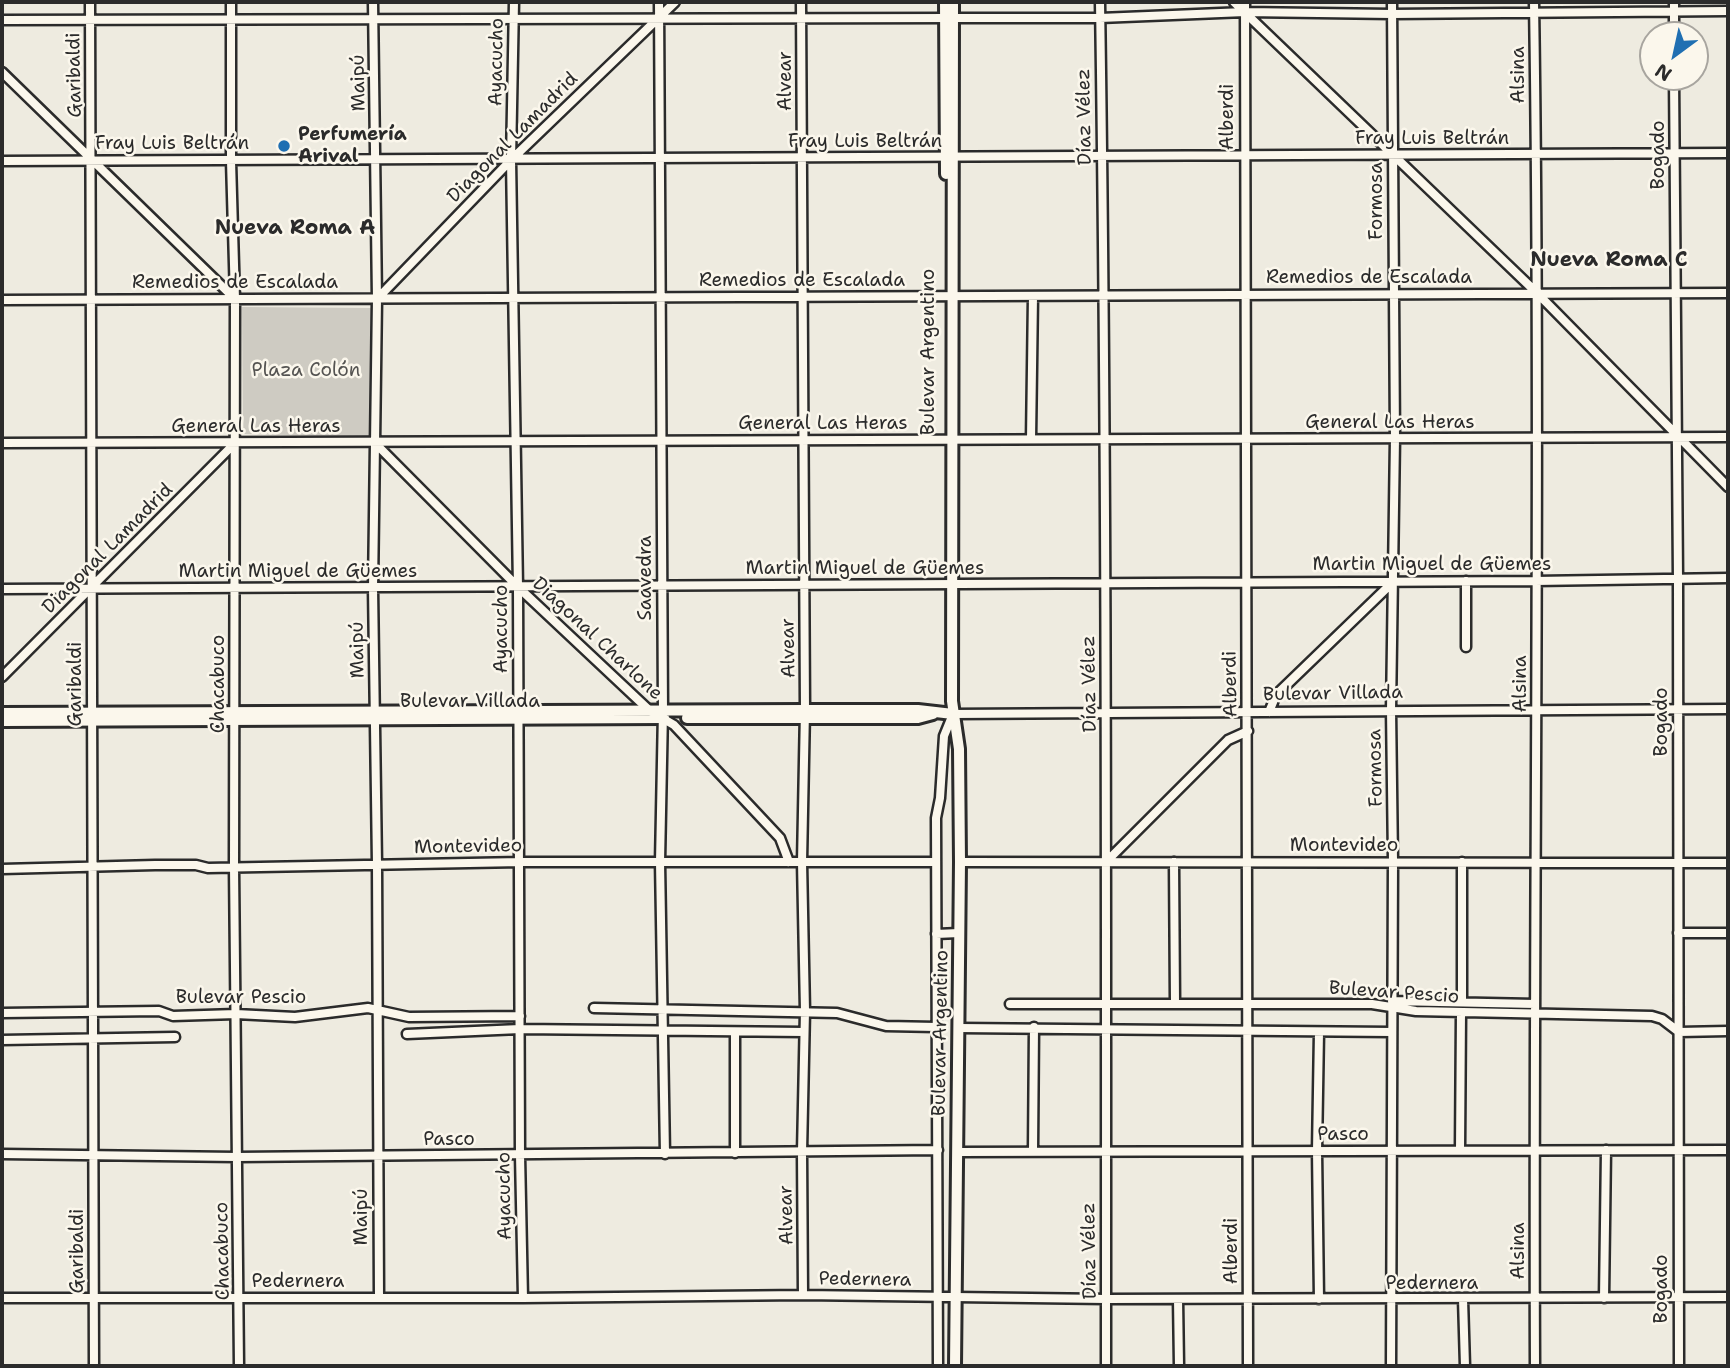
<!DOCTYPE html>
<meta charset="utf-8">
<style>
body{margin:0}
#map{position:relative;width:1730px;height:1368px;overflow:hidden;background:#eeebe0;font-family:"Shantell Sans",sans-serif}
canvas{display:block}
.frame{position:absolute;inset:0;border:4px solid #2b2b2b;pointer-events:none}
.north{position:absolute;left:1639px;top:21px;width:70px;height:70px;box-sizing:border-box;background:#fbf7ec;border:2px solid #a8a59f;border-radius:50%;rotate:213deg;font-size:19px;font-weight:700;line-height:28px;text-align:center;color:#2b2b2b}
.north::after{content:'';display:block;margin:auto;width:24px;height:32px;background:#1f6fb2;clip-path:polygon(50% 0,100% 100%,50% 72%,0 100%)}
</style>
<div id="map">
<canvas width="1730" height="1368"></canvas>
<div class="frame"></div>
<div class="north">N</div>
</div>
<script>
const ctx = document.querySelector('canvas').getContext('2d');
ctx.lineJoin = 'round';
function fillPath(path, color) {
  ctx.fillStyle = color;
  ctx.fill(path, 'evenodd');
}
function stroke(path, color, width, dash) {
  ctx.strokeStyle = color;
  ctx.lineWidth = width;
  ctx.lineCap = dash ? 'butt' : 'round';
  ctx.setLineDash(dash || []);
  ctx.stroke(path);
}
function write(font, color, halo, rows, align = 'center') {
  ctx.font = font + ' "Shantell Sans",sans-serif';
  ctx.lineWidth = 5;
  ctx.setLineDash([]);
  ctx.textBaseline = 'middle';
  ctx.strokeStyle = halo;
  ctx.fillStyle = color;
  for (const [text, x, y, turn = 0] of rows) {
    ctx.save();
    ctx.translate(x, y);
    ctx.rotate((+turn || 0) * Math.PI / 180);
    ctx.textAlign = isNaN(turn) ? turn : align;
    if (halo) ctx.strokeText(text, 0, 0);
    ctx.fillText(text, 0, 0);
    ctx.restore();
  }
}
fillPath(new Path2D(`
 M242 307 371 308 370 437 243 434Z`), '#cecbc2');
const minor = new Path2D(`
 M90 2 94 1366
 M231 2V161L235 299 234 867 239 1366
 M373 2 377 299 373 588 377 864 379 1298
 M514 2 511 160 518 587 520 1155 523 1298
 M659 2 663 711 660 862 665 1154
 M801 2 805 710 802 862 805 1011 802 1152 803 1295
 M1100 2C1107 457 1106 911 1106 1366
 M1234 2 1538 294 1728 487
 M1245 2 1248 1366
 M1534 2C1541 457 1533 911 1535 1366
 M1674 2V35
 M2 20 953 18H1100L1245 12 1392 14 1728 11
 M2 72 235 299
 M1674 77 1678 579 1679 1366
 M2 161 1728 153
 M377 299 511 160 675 2
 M2 300 1728 293
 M1031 439 1033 296
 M2 443 1728 437
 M375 443 518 587 650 711 674 725 780 838 789 862
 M2 589 1535 581 1728 578
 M1466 647V581
 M2 677 235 443
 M1269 712 1276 695 1394 581
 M960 862 1728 863
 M1106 862 1228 740 1248 731
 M1174 862 1175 1003
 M2 869 155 865H196L208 868 521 862H936
 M1678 933H1728
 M936 934 959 933
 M1392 1001 1535 1004
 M1462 1001V862
 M1010 1004H1372L1416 1011 1652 1016 1662 1019 1679 1032 1728 1031
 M594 1008 837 1013 886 1026 936 1027
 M2 1013 159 1011 173 1016 236 1014 295 1017 368 1008 409 1017 520 1016
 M959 1028 1392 1032
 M1319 1032 1317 1151 1319 1299
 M735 1033V1153
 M407 1034 520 1029 804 1032
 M2 1040 175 1037
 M1460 1150 1461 1013
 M1033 1151 1034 1027
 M957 1152 1728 1150
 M2 1154 237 1157 938 1150
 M2 1298H523L803 1295 1106 1299 1728 1297
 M1604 1298 1606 1150
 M1178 1299 1179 1366
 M1463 1299 1465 1366
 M938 1366 936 818 940 798 944 736 953 714 1728 709
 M1391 1366 1393 861 1391 710 1395 438 1392 2`);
const secondary = new Path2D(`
 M945 2 946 174
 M953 2 952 701 959 749 960 862 955 1366
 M2 713 805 710H918L953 714
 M687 718H918L933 714
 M2 721 664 718`);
stroke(minor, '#2b2b2b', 13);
stroke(secondary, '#2b2b2b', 16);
stroke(minor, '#fbf7ec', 8);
stroke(secondary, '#fbf7ec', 10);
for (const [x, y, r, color] of [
 [284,146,7,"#1f6fb2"]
]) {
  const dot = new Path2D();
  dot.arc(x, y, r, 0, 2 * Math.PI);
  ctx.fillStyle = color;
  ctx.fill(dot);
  stroke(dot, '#fbf7ec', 2.5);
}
write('19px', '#2b2b2b', '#fbf7ec', [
 ["Ayacucho",497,62,-89],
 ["Garibaldi",75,75,-91],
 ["Alsina",1519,75,-90],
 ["Alvear",786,81,-90],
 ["Maipú",359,83,-91],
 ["Díaz Vélez",1085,117,-91],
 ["Alberdi",1228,117,-90],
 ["Diagonal Lamadrid",513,138,-45],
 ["Fray Luis Beltrán",1432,139],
 ["Fray Luis Beltrán",865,142],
 ["Fray Luis Beltrán",172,144],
 ["Bogado",1659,155,-90],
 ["Formosa",1377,201,-90],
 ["Remedios de Escalada",1369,278],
 ["Remedios de Escalada",802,281],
 ["Remedios de Escalada",235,283],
 ["Bulevar Argentino",929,352,-90],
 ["General Las Heras",1390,423],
 ["General Las Heras",823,424],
 ["General Las Heras",256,427],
 ["Diagonal Lamadrid",108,549,-45],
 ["Martin Miguel de Güemes",1432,565],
 ["Martin Miguel de Güemes",865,569],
 ["Martin Miguel de Güemes",298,572],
 ["Saavedra",646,578,-90],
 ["Ayacucho",502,629,-90],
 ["Diagonal Charlone",597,639,43],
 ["Alvear",789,648,-91],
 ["Maipú",358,650,-91],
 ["Garibaldi",76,684,-90],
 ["Chacabuco",219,684,-90],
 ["Díaz Vélez",1090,684,-91],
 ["Alberdi",1231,684,-91],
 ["Alsina",1521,684,-90],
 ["Bulevar Villada",1333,694,-1],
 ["Bulevar Villada",470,702],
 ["Bogado",1662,722,-90],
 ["Formosa",1376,768,-91],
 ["Montevideo",1344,846],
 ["Montevideo",468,847,-1],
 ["Bulevar Pescio",1394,993,4],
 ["Bulevar Pescio",241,998],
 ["Bulevar Argentino",941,1033,-89],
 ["Pasco",1343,1135],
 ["Pasco",449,1140],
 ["Ayacucho",505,1196,-91],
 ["Alvear",787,1215,-91],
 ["Maipú",362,1217,-90],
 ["Garibaldi",78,1251,-90],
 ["Chacabuco",223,1251,-91],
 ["Díaz Vélez",1090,1251,-91],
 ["Alberdi",1232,1251,-90],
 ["Alsina",1519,1251,-90],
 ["Pedernera",865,1280,1],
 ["Pedernera",298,1282],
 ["Pedernera",1432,1284],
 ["Bogado",1662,1289,-90]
]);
write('bold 19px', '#2b2b2b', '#fbf7ec', [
 ["Perfumería",298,135],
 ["Arival",298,157]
], 'left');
write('19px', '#545351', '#fbf7ec', [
 ["Plaza Colón",306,371]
]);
write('bold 21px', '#2b2b2b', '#fbf7ec', [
 ["Nueva Roma A",295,229],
 ["Nueva Roma C",1609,261]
]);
</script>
